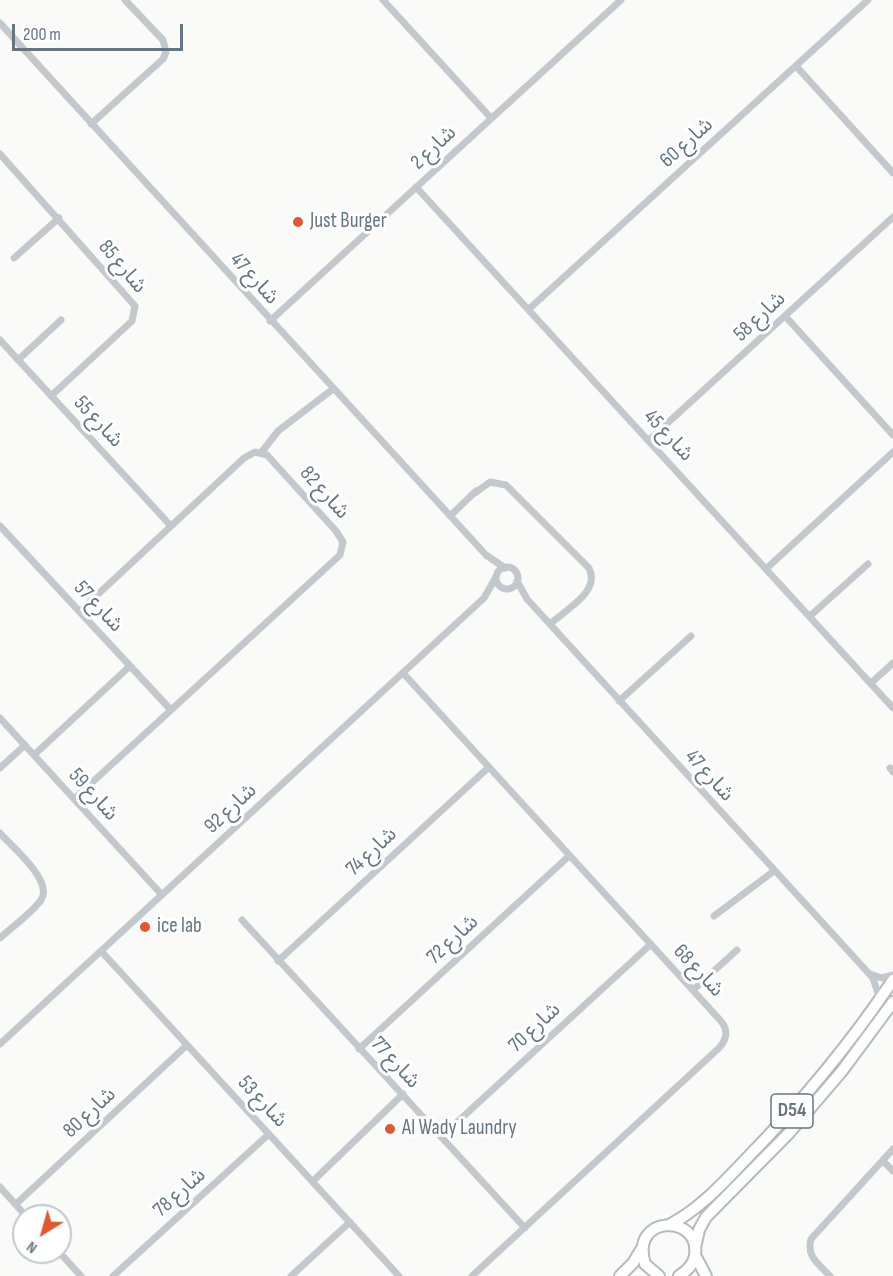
<!DOCTYPE html>
<meta charset="utf-8">
<style>
body{margin:0}
#map{position:relative;width:893px;height:1276px;overflow:hidden;background:#fafaf8;font-family:"Sofia Sans Condensed",sans-serif}
canvas{display:block}
.north{position:absolute;left:12px;top:1204px;width:60px;height:60px;box-sizing:border-box;background:#fff;border:2px solid #c1c8cd;border-radius:50%;rotate:217deg;font-size:16px;font-weight:700;line-height:24px;text-align:center;color:#657683}
.north::after{content:'';display:block;margin:auto;width:21px;height:27px;background:#e4572e;clip-path:polygon(50% 0,100% 100%,50% 72%,0 100%)}
.scale{position:absolute;left:12px;top:24px;width:171px;height:27px;box-sizing:border-box;border:3px solid #657683;border-top:0;padding-left:8px;font-size:18px;line-height:21px;white-space:nowrap;color:#657683;-webkit-text-stroke:4px #fff;paint-order:stroke}
</style>
<div id="map">
<canvas width="893" height="1276"></canvas>
<div class="north">N</div>
<div class="scale">200 m</div>
</div>
<script>
const ctx = document.querySelector('canvas').getContext('2d');
ctx.lineJoin = 'round';
function stroke(path, color, width, dash) {
  ctx.strokeStyle = color;
  ctx.lineWidth = width;
  ctx.lineCap = dash ? 'butt' : 'round';
  ctx.setLineDash(dash || []);
  ctx.stroke(path);
}
function write(font, color, halo, rows, align = 'center') {
  ctx.font = font + ' "Sofia Sans Condensed","Noto Sans Arabic",sans-serif';
  ctx.lineWidth = 6;
  ctx.setLineDash([]);
  ctx.textBaseline = 'middle';
  ctx.strokeStyle = halo;
  ctx.fillStyle = color;
  for (const [text, x, y, turn = 0] of rows) {
    ctx.save();
    ctx.translate(x, y);
    ctx.rotate((+turn || 0) * Math.PI / 180);
    ctx.textAlign = isNaN(turn) ? turn : align;
    if (halo) ctx.strokeText(text, 0, 0);
    ctx.fillText(text, 0, 0);
    ctx.restore();
  }
}
const primary = new Path2D(`
 M671 1224C701 1208 724 1182 747 1158 801 1103 850 1044 893 980
 M695 1248 699 1230 706 1217 789 1133 842 1071 893 1002
 M695 1255 706 1276
 M620 1276 633 1263 642 1248
 M659 1276 645 1264C629 1214 701 1214 695 1255 694 1265 687 1271 679 1276`);
stroke(primary, '#b5babe', 14);
stroke(new Path2D(`
 M383 0 491 118
 M0 23 486 555 505 568
 M796 66 893 173
 M91 124 163 59 166 52 163 40 125 0
 M0 154 135 306 132 321 51 396
 M416 187 893 708
 M14 258 59 218
 M529 309 868 0
 M785 316 893 435
 M270 321 621 0
 M0 340 171 526
 M18 360 61 320
 M649 440 893 217
 M261 453 278 431 333 389
 M475 493 490 482 506 485 589 568C601 592 565 610 550 624
 M450 516 476 491
 M0 526 171 710
 M496 578a11 11 0 1 1 22 0a11 11 0 1 1-22 0Z
 M767 568 893 452
 M517 581 527 599 873 978 880 1000
 M810 616 868 564
 M403 673 720 1020C728 1029 728 1038 719 1048L472 1276
 M871 683 893 663
 M619 701 691 636
 M0 718 162 895
 M34 755 130 666
 M0 768 25 745
 M890 768 893 772
 M74 799 340 555 343 542 336 531 267 455 255 452 244 458 80 611
 M0 833C12 847 54 881 41 900 31 914 13 926 0 938
 M714 916 774 871
 M242 920 525 1228
 M101 951 399 1276
 M278 961 489 767
 M870 974 882 978 893 975
 M693 990 737 950
 M0 1044 484 598 496 577
 M359 1049 569 856
 M441 1137 651 944
 M883 1161 893 1171
 M313 1181 403 1094
 M0 1187 26 1216
 M16 1204 186 1046
 M59 1252 81 1276
 M113 1276 269 1134
 M291 1276 350 1222
 M830 1276C819 1264 806 1257 811 1239L893 1149`), '#c3c8cc', 7);
stroke(primary, '#fff', 10);
for (const [x, y, r, color] of [
 [298,222,6,"#e4572e"],
 [145,927,6,"#e4572e"],
 [390,1129,6,"#e4572e"]
]) {
  const dot = new Path2D();
  dot.arc(x, y, r, 0, 2 * Math.PI);
  ctx.fillStyle = color;
  ctx.fill(dot);
  stroke(dot, '#fff', 2);
}
for (const [x, y, w] of [
 [792,1111,42]
]) {
  const box = new Path2D();
  box.roundRect(x - w / 2, y - 17, w, 34, 4.5);
  ctx.fillStyle = '#fff';
  ctx.fill(box);
  stroke(box, '#657683', 1.5);
}
write('bold 20px', '#657683', null, [
 ["D54",792,1111]
]);
write('21px', '#657683', '#fff', [
 ["شارع 60",687,143,-42],
 ["شارع 2",434,148,-43],
 ["شارع 85",122,267,50],
 ["شارع 47",254,279,48],
 ["شارع 58",760,317,-43],
 ["شارع 55",98,422,47],
 ["شارع 45",668,436,47],
 ["شارع 82",324,493,48],
 ["شارع 57",98,607,47],
 ["شارع 47",709,776,48],
 ["شارع 59",93,795,48],
 ["شارع 92",231,809,-43],
 ["شارع 74",372,852,-43],
 ["شارع 72",453,940,-43],
 ["شارع 68",698,971,47],
 ["شارع 70",535,1028,-43],
 ["شارع 77",395,1063,47],
 ["شارع 53",262,1102,47],
 ["شارع 80",90,1113,-43],
 ["شارع 78",180,1193,-42]
]);
write('21px', '#657683', '#fff', [
 ["Just Burger",310,222],
 ["ice lab",157,927],
 ["Al Wady Laundry",402,1129]
], 'left');
</script>
